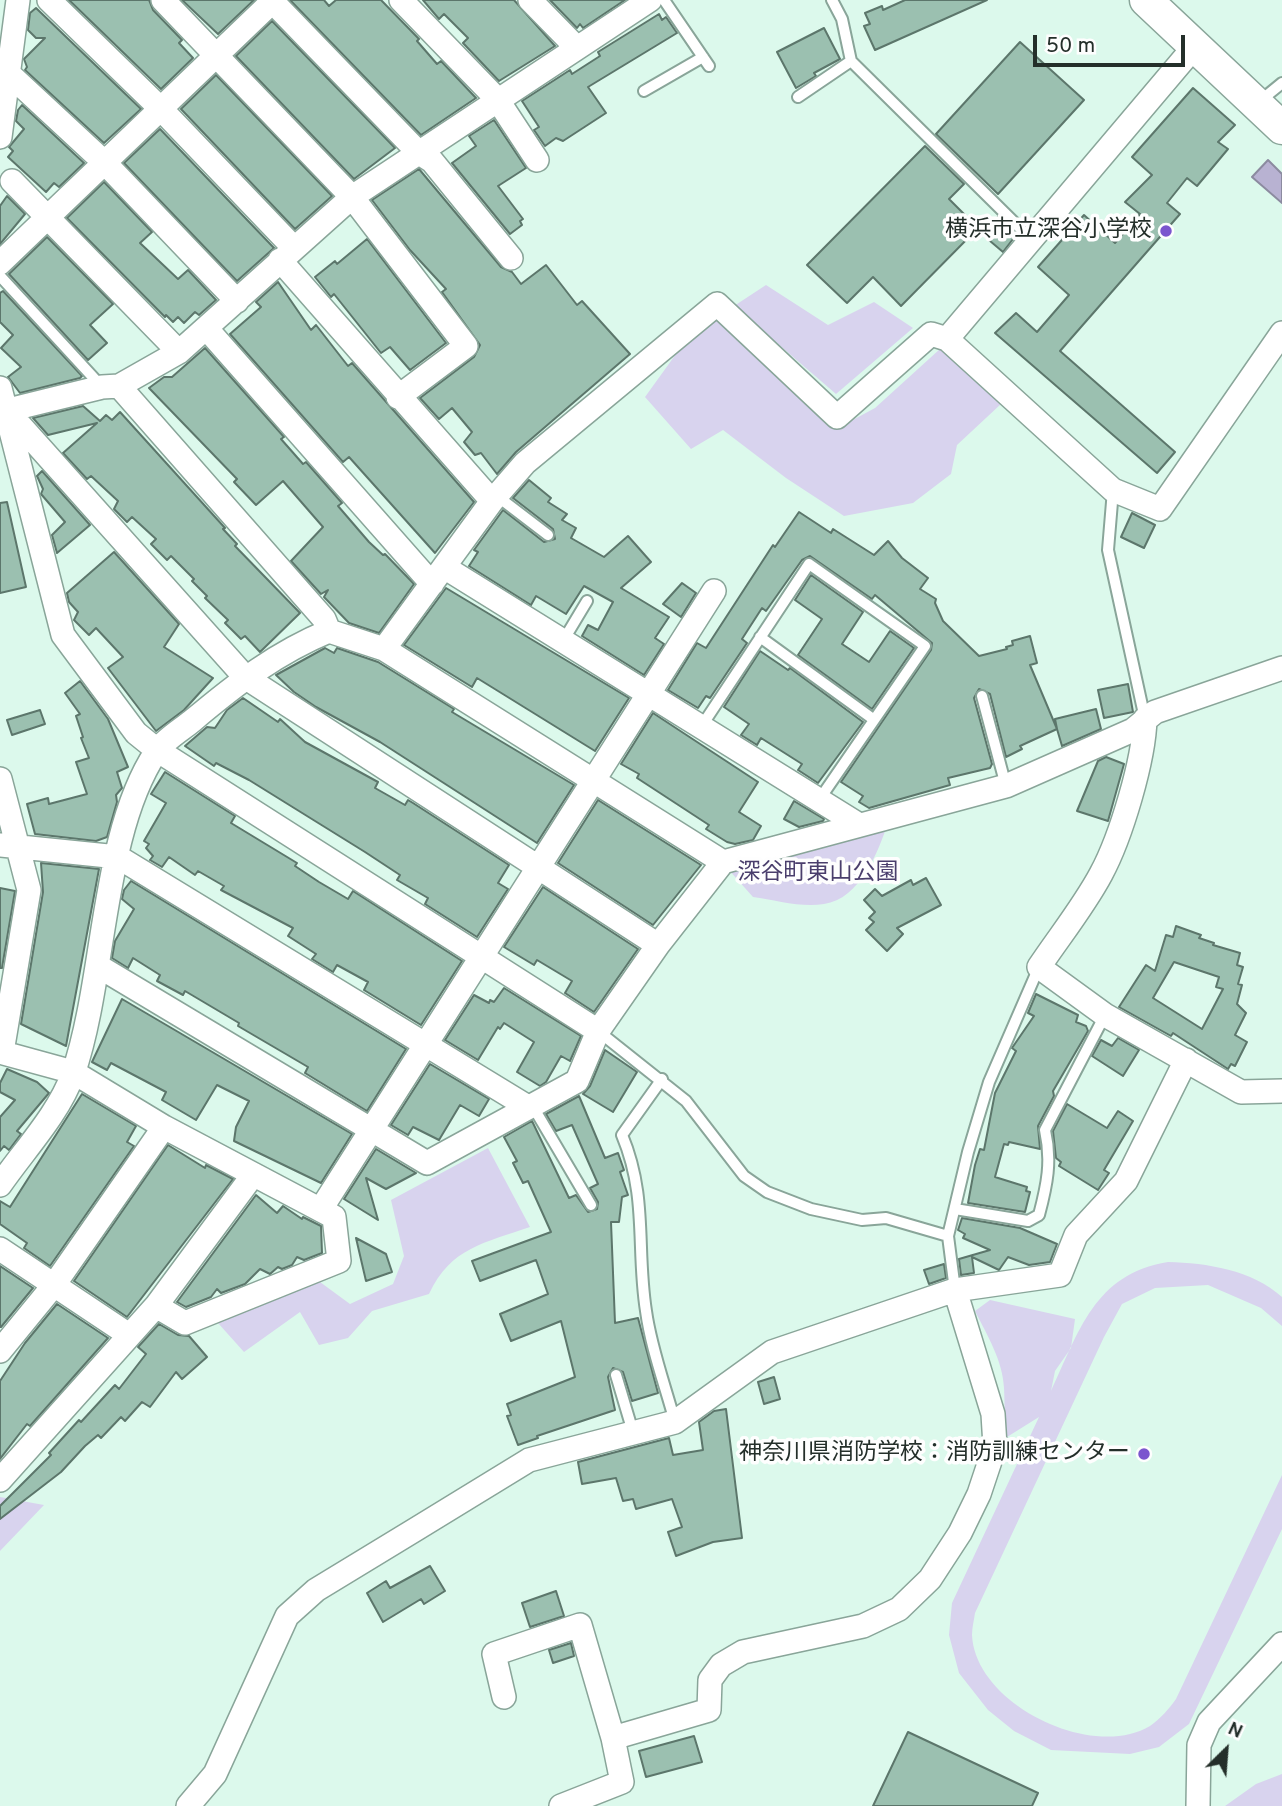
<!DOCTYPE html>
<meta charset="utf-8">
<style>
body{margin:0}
#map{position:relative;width:1282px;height:1806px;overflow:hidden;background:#dcf9ec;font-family:Overpass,sans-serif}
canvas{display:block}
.north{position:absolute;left:1191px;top:1715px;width:70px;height:70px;-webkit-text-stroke:5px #fefefe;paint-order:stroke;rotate:25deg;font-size:19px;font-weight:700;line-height:28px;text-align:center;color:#242f2a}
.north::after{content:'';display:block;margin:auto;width:24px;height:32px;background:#242f2a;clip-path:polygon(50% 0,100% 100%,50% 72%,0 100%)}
.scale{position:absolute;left:1033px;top:35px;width:152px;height:32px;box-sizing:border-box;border:4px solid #242f2a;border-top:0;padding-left:9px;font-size:21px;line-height:24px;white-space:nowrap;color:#242f2a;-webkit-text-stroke:5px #fefefe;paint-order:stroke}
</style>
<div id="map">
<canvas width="1282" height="1806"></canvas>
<div class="north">N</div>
<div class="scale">50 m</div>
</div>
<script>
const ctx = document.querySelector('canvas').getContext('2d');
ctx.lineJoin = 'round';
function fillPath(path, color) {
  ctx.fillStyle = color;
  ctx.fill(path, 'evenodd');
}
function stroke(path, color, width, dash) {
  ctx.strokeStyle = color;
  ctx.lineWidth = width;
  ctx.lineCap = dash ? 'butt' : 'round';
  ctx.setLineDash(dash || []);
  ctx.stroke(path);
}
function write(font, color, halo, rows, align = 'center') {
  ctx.font = font + ' Overpass,"Noto Sans JP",sans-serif';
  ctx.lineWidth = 7;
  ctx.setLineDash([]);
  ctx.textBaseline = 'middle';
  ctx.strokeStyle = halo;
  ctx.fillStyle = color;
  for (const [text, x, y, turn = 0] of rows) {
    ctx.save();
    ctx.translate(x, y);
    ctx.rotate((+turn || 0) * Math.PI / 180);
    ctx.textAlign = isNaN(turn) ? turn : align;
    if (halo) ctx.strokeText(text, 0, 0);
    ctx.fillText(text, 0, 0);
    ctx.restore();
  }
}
fillPath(new Path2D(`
 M766 285 828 325 874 302 913 328 836 394 734 306Z
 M716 320 838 428 875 408 940 349 1001 404 957 445 951 474 913 503 844 516 786 478 723 430 691 449 645 397 676 354Z
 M888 823C878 852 860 899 824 904 802 908 775 900 753 897L728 869Z
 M488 1148 530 1227C485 1243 451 1247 429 1294L372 1311 348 1338 319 1345 300 1312 244 1352 218 1323 320 1282 350 1304 393 1284 404 1256 391 1200Z
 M1168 1262C1207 1263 1252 1270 1282 1297V1326L1261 1308 1208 1285 1155 1288 1122 1304 1104 1337 975 1613C974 1620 972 1628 972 1635 975 1704 1092 1761 1150 1726 1160 1719 1169 1709 1176 1699L1282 1475V1529L1189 1724 1159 1747 1130 1754 1051 1750 1014 1731 988 1710 959 1673 949 1635 952 1603 1039 1417 1007 1437C1004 1420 1005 1405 1004 1388 1003 1361 987 1335 975 1311L990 1300 1075 1319 1071 1348 1055 1371 1051 1391C1079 1332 1094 1274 1168 1262Z
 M0 1497 44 1505 0 1551Z
 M1282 1774V1806H1225L1256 1784Z`), '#d8d3ee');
const water = new Path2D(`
 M1268 160 1282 174V203L1252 177Z`);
fillPath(water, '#b8b2d2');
stroke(water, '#8c8ba0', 2);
const building = new Path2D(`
 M69 0H149L153 10 182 40 179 43 193 58 161 89Z
 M182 0H254L218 34Z
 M290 0H324L329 6 336 0H381L419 39 417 41 437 64 441 61 476 98 421 135Z
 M423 0H514L555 46 499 81 463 43 468 38 444 14 439 19Z
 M550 0H625L583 28 580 24 577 28Z
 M905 0H987L875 50 864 26 870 24 865 13 882 6 883 10Z
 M36 8 141 109 104 143 25 70 27 67 24 59 45 38H36L28 30 30 13Z
 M659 14 662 20 666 17 677 33 588 87 606 113 563 141 556 138 545 146 534 130 539 127 522 101 570 70 572 74 600 56 598 52Z
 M272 21 395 148 354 179 236 56Z
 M824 28 840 59 814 73 816 76 796 88 777 52Z
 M1020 42 1084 100 998 194 936 134Z
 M216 75 332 196 295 229 181 109Z
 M1193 88 1235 125 1218 142 1228 149 1197 186 1187 178 1167 203 1180 214 1060 351 1175 452 1157 473 995 333 1016 313 1037 332 1069 295 1038 267 1084 215 1115 243 1140 214 1125 202 1152 175 1132 157Z
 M22 105 84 163 59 187 54 183 46 192 8 157 13 151 9 147 24 129 16 121 18 110Z
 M494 120 526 168 498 186 523 219 520 221 522 225 510 234 452 163 476 146 469 136Z
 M160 129 274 248 237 281 124 163Z
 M925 146 964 184 949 199 978 228 901 306 873 277 847 303 807 265Z
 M419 169 501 267 512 272 521 284 546 265 577 305 582 301 630 354 516 452 497 474 481 453 475 455 464 442 472 432 452 408 439 419 420 398 474 357 480 345 442 292 446 289 410 250 372 200Z
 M104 182 152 232 140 243 178 279 188 270 216 300 199 315 195 312 184 323 178 317 173 322 166 315 165 317 67 218Z
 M7 196 25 214 0 244V206Z
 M998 217 1016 235 1003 252 983 235Z
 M47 237 113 304 90 325 107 343 88 360 9 274Z
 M367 239 446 343 410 370 390 347 381 353 334 294 331 297 315 277 335 261 337 264Z
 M278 282 311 330 316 325 348 366 352 363 474 502 435 553 349 457 343 462 230 334 261 307 256 302Z
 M3 291 82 376 80 378 20 393 8 377 21 367 1 348 13 335 0 322V293Z
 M205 348 284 437 281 439 303 464 306 462 342 503 338 506 369 542 383 555 385 554 414 584 379 633 349 623 324 597 328 590 321 594 291 561 323 527 283 481 256 505 234 482 237 479 149 388 164 377H172Z
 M83 406 100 421 106 415 112 420 120 412 225 528 223 529 237 544 235 546 300 613 260 652 245 636 241 639 225 623 228 620 205 598 207 596 192 581 194 579 171 556 167 560 151 544 156 539 132 517 127 522 114 509 118 501 91 476 87 479 63 453 97 423 48 435 33 418Z
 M42 471 90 525 57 553 52 535 65 522 41 494 43 489 37 476Z
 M529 480 551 498 548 502 567 514 562 520 576 528 571 538 604 557 628 536 651 562 621 588 669 617 655 638 664 644 644 675 582 636 588 625 598 630 613 602 584 586 566 614 536 596 531 605 469 566 478 552 474 550 503 510 544 542 555 539 553 529 513 498Z
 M7 502 26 587 0 593V503Z
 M799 512 831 533 833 529 874 555 888 541 902 558 928 578 920 589 936 599 935 603 943 621 979 656 1007 649 1006 647 1013 645 1012 641 1030 636 1037 663 1030 665 1057 729 1055 719 1096 709 1101 729 1062 746 1057 729 1020 746 1022 749 1006 757 990 694 979 689 974 698 992 764 990 768 948 778 950 785 869 808 859 802 863 796 841 782 931 650 932 643 875 595 872 599 810 556 802 560 766 611 762 608 742 639 747 643 710 698 706 696 698 708 668 690 697 643 706 648 773 545 775 547Z
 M1132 513 1155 525 1144 548 1121 537Z
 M114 552 179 624 164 647 213 678 184 710 156 731 108 668 123 657 96 628 89 635 74 620 78 612 69 602 67 593Z
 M811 575 863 612 842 644 869 662 890 631 914 648 872 709 798 655 822 619 795 600Z
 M682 583 696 593 681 617 663 604Z
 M446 588 629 698 595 751 477 678 472 687 404 645Z
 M325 648 334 653 337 648 378 662 454 709 452 712 574 785 537 843 380 742 316 707 294 692 276 675Z
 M760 651 788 670 790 668 863 722 818 783 798 770 802 764 761 738 757 745 741 735 749 724 724 707Z
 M80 681 108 719 128 767 117 772 122 788 116 795 117 802 107 837 96 841 35 834 27 804 48 798 49 804 87 794 76 762 89 758 81 738 83 737 76 716 80 714 65 693Z
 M1128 684 1133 712 1104 718 1098 690Z
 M243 698 278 722 280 719 305 742 378 782 375 788 405 805 408 800 413 803 509 865 498 883 508 889 477 937 425 904 428 898 397 880 400 875 365 852 249 780 216 763 214 766 185 746 207 727 215 728 227 710Z
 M40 710 45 724 12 735 7 720Z
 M653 713 758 782 739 812 761 826 753 840 735 844 727 842 706 829 709 825 637 778 639 774 621 764Z
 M1106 757 1124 764 1108 821 1077 811 1098 761Z
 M165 772 235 816 231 823 297 863 295 866 319 882 348 899 353 891 462 961 421 1025 364 990 368 982 337 965 333 972 312 959 316 954 288 936 293 928 221 890 224 886 198 871 195 875 169 857 162 867 150 860 153 856 146 848 149 844 144 841 166 803 151 794Z
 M598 800 701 865 653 925 558 863Z
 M794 801 824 819 823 821 799 827 784 819Z
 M41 863 99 869 66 1046 21 1024 43 892Z
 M926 878 941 905 897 928 903 934 887 951 866 930 874 922 869 918 875 912 864 900 875 889 882 896 911 880 913 885Z
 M131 881 406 1049 367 1111 305 1073 308 1067 238 1026 239 1023 185 991 183 995 157 981 160 975 133 958 128 968 112 958 115 941 134 909 122 899 124 890Z
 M543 887 638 949 594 1012 565 993 572 981 537 960 534 965 504 947Z
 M0 888 15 891 2 968H0Z
 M1176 926 1201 935 1199 938 1214 943 1213 945 1240 953 1237 965 1243 967 1238 984 1242 985 1237 1004 1246 1013 1235 1035 1247 1042 1235 1066 1231 1064 1228 1069 1173 1033 1171 1036 1119 1007 1146 965 1155 971 1166 935 1173 937ZM1174 962 1219 977 1216 987 1223 989 1202 1029 1153 998Z
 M504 988 581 1036 570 1061 561 1056 546 1082 540 1086 517 1072 534 1042 504 1023 500 1029 498 1027 478 1060 445 1040 474 995 489 1003 490 1000 494 1002Z
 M1036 994 1078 1015 1076 1022 1086 1026 1088 1031 1053 1091 1054 1096 1038 1126 1040 1149 1009 1142 1008 1145 1004 1144 995 1177 1027 1187 1026 1191 1030 1192 1025 1212 968 1203 975 1165 980 1149 984 1150 995 1093 1016 1051 1012 1048 1034 1016 1028 1013Z
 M122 999 352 1134 321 1183 234 1141 236 1127 249 1101 217 1085 196 1120 162 1100 166 1092 111 1063 107 1070 92 1062Z
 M1118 1038 1139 1050 1123 1076 1092 1056 1101 1040 1112 1046Z
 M605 1050 637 1072 613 1112 583 1094 590 1086Z
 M430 1064 489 1099 479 1116 460 1105 439 1140 413 1127 408 1135 391 1125Z
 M7 1069 37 1082 49 1093 17 1131 21 1134 9 1150 4 1146 0 1151V1117L15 1100 0 1092V1083Z
 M82 1094 136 1126 127 1142 134 1146 50 1266 24 1248 27 1243 0 1224V1201L10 1207Z
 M579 1096 605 1158 618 1153 624 1170 620 1172 628 1195 622 1197 619 1222H611L615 1323 638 1318 658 1393 632 1401 623 1372 613 1368 608 1377 615 1410 537 1436 538 1438 518 1445 507 1416 511 1415 507 1404 575 1377 561 1321 511 1341 500 1314 548 1294 536 1260 480 1281 472 1261 551 1232 528 1181 523 1183 513 1163 517 1161 504 1137 532 1121 569 1198 576 1195 588 1212 597 1209 598 1202 590 1188 598 1184 572 1125 556 1131 546 1114Z
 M1067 1104 1107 1128 1118 1111 1133 1121 1104 1170 1109 1173 1098 1190 1059 1166 1061 1162 1056 1158 1053 1131Z
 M168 1145 205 1168 206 1165 233 1179 127 1317 74 1281Z
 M376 1149 416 1173 386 1189 366 1178 378 1220 344 1199Z
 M256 1195 277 1213 283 1206 302 1219 303 1217 321 1226 322 1253 304 1260 297 1257 292 1265 282 1269 278 1267 270 1274 260 1269 245 1284 221 1293 217 1289 211 1297 186 1307 177 1302Z
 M962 1218 1020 1228 1057 1244 1050 1262 1029 1265 1008 1257 999 1270 972 1257 974 1273 961 1275 959 1259 990 1250 963 1238 965 1234 958 1230Z
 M356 1238 386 1254 392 1272 366 1281Z
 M944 1264 946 1278 929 1284 924 1270Z
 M0 1266 33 1288 1 1327H0Z
 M57 1304 108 1338 30 1426 27 1424 0 1459V1381L25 1343Z
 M159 1324 178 1335 189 1336 207 1357 182 1379 176 1372 150 1407 142 1402 125 1421 121 1417 101 1438 98 1435 85 1446 61 1472 0 1519V1506L51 1455 49 1453 79 1420 81 1422 115 1385 119 1389 146 1354 138 1347Z
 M774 1377 780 1399 764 1404 758 1382Z
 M726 1409 742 1538 713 1542 676 1556 668 1532 682 1527 672 1499 636 1509 633 1499 623 1501 616 1478 582 1484 578 1462 669 1438 673 1455 703 1450 699 1422 714 1411Z
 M430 1566 445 1591 424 1604 421 1599 383 1622 367 1593 386 1581 390 1588Z
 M556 1591 564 1616 530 1627 522 1603Z
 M571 1643 574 1656 553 1663 549 1650Z
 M908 1732 1038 1793 1032 1806H873Z
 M694 1736 702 1762 646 1777 639 1751Z`);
fillPath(building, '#9bc0b0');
stroke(building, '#5c766b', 2);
const lane = new Path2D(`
 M664 0 709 66
 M832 0 842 19 851 61 1031 239
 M644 91 703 57
 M798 97 851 61
 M1260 101 1282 83
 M0 276 102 387
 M1113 490 1108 550 1145 719
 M497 496 548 535
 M760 637 873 719
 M563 641 587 601
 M982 696 1006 786
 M701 727 809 564 925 646 819 800
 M598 1031 686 1101 744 1176 767 1192 811 1209 862 1220 886 1218 948 1236
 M662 1079 622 1135C648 1197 636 1248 646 1311 651 1348 665 1385 675 1422
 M532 1105 591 1205
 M955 1209 1028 1221 1039 1215C1047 1185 1052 1161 1045 1130L1105 1015
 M955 1290 948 1236 968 1152 989 1082 1039 967
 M616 1375 633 1432`);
const street = new Path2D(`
 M49 0 161 109 293 247
 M163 0 352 197 466 346 398 397
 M271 0 418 152 432 161 511 258
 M401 0 497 99 537 160
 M530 0 577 48
 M8 73 105 163 237 301
 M0 137 18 0
 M12 181 179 352
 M280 260 492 501
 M0 263 274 0
 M207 329 432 584
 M947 339 1194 47
 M119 386 324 619 329 631 384 649 723 862
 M0 388 63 635 136 733 157 750 598 1031
 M0 412 102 387 119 386 179 352 352 197 650 0
 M9 413 245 677 658 945
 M444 567 856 823
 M384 649 492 501 525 463 717 304 837 417 931 334 947 339 1113 490 1160 509 1282 333
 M1145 719C1144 760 1121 837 1101 874 1084 906 1059 937 1039 967L1105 1015 1241 1092 1282 1091
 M0 779 29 890 2 1052
 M0 845 118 857 528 1107
 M98 966 427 1163 577 1081 598 1031 658 945 723 862 1006 786 1133 730 1155 712 1282 668
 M0 1052 73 1072 164 1127 334 1217 339 1261 185 1323 156 1306
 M0 1185C24 1150 58 1115 73 1074 106 979 101 835 156 752 164 740 181 730 192 721 236 684 276 653 329 631
 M321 1209 714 591
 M0 1249 129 1335
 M0 1351 54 1285 164 1127
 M0 1480 156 1306 253 1175
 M504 1697 494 1654 580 1625 613 1738
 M188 1806 215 1774 287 1616 316 1590 413 1531 529 1460 675 1422 772 1352 955 1290 1060 1275 1076 1235 1126 1181 1186 1060
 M561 1806 622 1782 613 1738 709 1710 710 1680 721 1665 743 1652 863 1626 899 1609 930 1579 960 1533 979 1494 995 1446 993 1414 955 1290
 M1198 1806 1199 1745 1209 1722 1282 1644`);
const secondary = new Path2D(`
 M1146 0 1282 128`);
stroke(lane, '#89a599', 14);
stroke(street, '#89a599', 26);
stroke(secondary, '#89a599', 35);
stroke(lane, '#fff', 10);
stroke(street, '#fff', 23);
stroke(secondary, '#fff', 32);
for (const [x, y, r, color] of [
 [1166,231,7,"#7b55ce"],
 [1144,1454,7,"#7b55ce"]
]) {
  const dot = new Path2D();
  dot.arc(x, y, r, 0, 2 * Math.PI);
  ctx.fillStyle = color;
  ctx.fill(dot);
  stroke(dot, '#fefefe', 2.5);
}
write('23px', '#242f2a', '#fefefe', [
 ["横浜市立深谷小学校",1152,231],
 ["神奈川県消防学校：消防訓練センター",1130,1454]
], 'right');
write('23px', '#4a3e6c', '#fefefe', [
 ["深谷町東山公園",818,874]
]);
</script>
